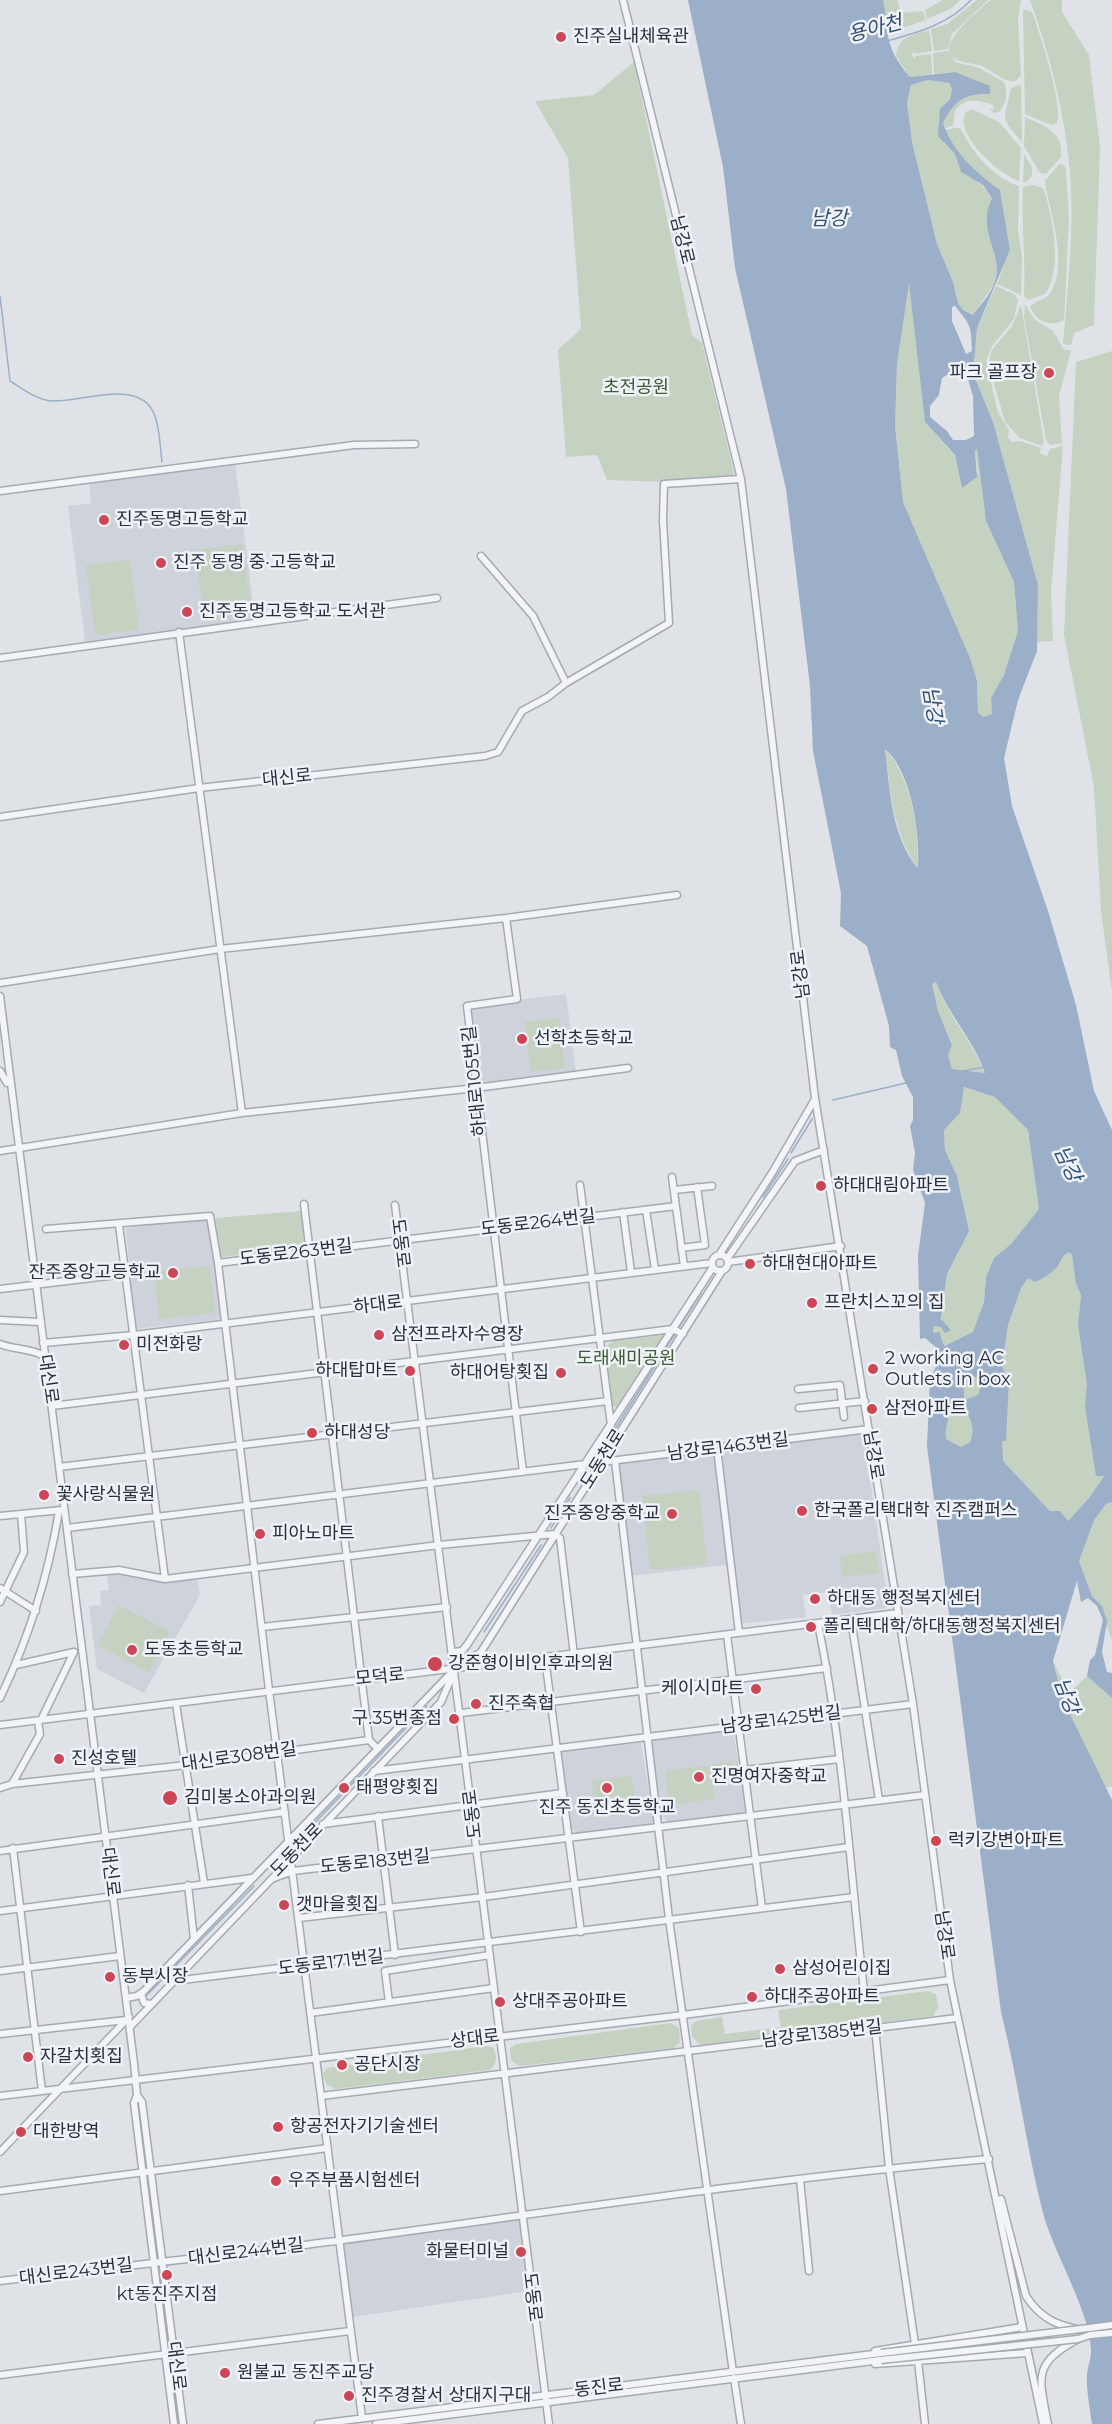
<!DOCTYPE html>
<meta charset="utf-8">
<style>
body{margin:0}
canvas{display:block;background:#dfe3e8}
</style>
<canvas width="1112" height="2424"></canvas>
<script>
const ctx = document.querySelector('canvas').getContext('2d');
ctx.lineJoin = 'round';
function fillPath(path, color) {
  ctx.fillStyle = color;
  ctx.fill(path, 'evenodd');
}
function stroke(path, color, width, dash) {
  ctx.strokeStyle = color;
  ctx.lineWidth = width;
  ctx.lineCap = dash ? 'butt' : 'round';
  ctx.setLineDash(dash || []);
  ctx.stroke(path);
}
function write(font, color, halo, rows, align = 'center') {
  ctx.font = font + ' Montserrat,"Noto Sans KR",sans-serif';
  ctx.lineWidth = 5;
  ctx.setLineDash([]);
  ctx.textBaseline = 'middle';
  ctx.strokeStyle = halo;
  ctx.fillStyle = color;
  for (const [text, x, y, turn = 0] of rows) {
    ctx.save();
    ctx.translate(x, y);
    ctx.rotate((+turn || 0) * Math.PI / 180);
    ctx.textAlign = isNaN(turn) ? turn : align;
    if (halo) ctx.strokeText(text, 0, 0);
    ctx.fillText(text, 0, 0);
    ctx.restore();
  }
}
fillPath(new Path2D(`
 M235 463 255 619 85 642 68 506 91 503 89 482Z
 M566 994 576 1072 485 1084 478 1078 469 1006Z
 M208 1218 221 1319 135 1329 126 1228Z
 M863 1432 888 1602 885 1608 832 1615 828 1592 803 1595 806 1617 740 1624 722 1451Z
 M711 1453 714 1457 727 1565 630 1576 618 1463Z
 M120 1573 165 1583 196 1579 198 1582 200 1595 144 1693 97 1669 89 1606 101 1605 100 1591 109 1590 107 1575Z
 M733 1730 746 1811 743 1814 668 1822 662 1816 652 1744 654 1740Z
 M641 1743 654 1823 651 1827 578 1834 570 1827 560 1754 562 1751Z
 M519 2220 529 2291 353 2317 343 2244Z`), '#ced2da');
fillPath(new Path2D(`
 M883 0H897L901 13 923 11 926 20 896 30 885 20Z
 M943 0H960L952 8 927 19 925 10Z
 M977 0H988L952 34 948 49 934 51 931 29 947 24Z
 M990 0H1021L1018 19 1021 75 1016 81C1004 83 993 71 982 66 974 63 961 63 955 59 933 44 981 10 990 0Z
 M1030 0H1062V12L1089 55 1100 148 1094 325 1074 333 1071 345 1063 344C1066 308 1070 271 1071 234 1075 154 1057 75 1030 0Z
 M1023 9 1032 12C1039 32 1064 106 1057 123L1051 125 1025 114Z
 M929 30 932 51 915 54 914 51 912 55 915 59V56L931 54 932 74 910 77 896 56C898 36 912 35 929 30Z
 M948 51 955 62 979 68 1004 82C1008 93 1007 103 999 112L993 113 990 109H994L993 105C978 100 965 97 955 111L953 126 945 128 943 123C954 101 965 93 989 94L955 72 934 74 933 53Z
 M634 62 692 335 702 343 735 477 665 482 607 480 597 455 566 457 558 350 581 329 568 158 535 101 594 95Z
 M928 80 949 83 952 89 950 99 940 110 944 143 955 154 961 172 982 185 992 198 989 204 997 270 994 284 973 315 963 310 958 303 953 282 937 244 912 142 907 103 911 85Z
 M1021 84 1022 141H1021C998 114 1005 120 1011 88Z
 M972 109 999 122 1021 148 1019 181C999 174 956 137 965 113Z
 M1025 117C1045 126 1064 132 1061 157L1046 174 1040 173 1024 146Z
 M955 128H960C973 153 992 177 1019 186L1018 230 1022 257 1021 295 997 284 1010 250 1000 190C978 174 955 157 946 130Z
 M1024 154 1032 167V176L1026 182H1023Z
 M1060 163 1066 168 1069 219 1064 320C1050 328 1036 321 1030 307 1035 300 1046 301 1051 292 1069 262 1049 211 1045 181Z
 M1034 185 1043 188C1053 216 1063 270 1045 294L1028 300 1024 296C1026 259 1021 224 1023 187Z
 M909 280 925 422 955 456 962 488 978 472 975 451 977 449 986 521 1014 582 1018 631 1004 675 991 698 992 714 982 717 978 712 977 682 970 658 903 502 895 426 897 364Z
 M996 286 1014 294 1018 300 1014 319 992 346 986 361 998 413 1009 430 1008 438 1012 442 1020 441 1041 448 1039 453 1047 456 1050 449 1063 446 1051 592 1053 641 1037 642 1038 585 993 422 973 373 977 328Z
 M1025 304 1034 319 1053 331 1064 350H1071L1059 396 1062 443 1050 445 1046 440 1024 317Z
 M1021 305 1044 442 1042 446 1020 438 1005 422 989 366 991 351 1012 326Z
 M1112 351V992L1101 911 1094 787 1064 635 1076 362Z
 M242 544 252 615 204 621 195 550Z
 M130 560 139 630 95 635 86 565Z
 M885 748C913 783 918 826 918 870 893 833 890 791 885 748Z
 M936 982C947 1014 971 1040 985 1073L952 1069 948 1055 952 1044 938 1011 932 984Z
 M559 1018 565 1068 531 1072 525 1022Z
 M963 1087 995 1097 1028 1130 1039 1209 1011 1244 994 1258 986 1277 984 1302 973 1333 945 1346 933 1333 934 1326 941 1327 947 1274 969 1231 957 1176 945 1150 944 1130 960 1113Z
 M301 1211 305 1249 220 1257 215 1218Z
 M1069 1252 1072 1255 1076 1284 1081 1295 1078 1325 1088 1384 1085 1407 1097 1476 1104 1475 1089 1498 1068 1521 1050 1511 1003 1461 1001 1441H1006L1009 1382 1002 1366 1008 1325 1021 1288 1028 1277 1060 1264 1063 1256Z
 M210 1266 215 1313 159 1319 154 1271Z
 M665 1335 617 1407 612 1406 604 1348 613 1341Z
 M968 1374 982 1380 978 1395 964 1400V1376Z
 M956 1406C971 1411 976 1427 970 1442L961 1447 946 1439C945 1429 948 1413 956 1406Z
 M699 1490 707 1564 650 1570 642 1496Z
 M1112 1502V1639L1106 1626 1102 1606 1092 1596 1079 1561 1093 1520 1106 1504Z
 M876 1551 879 1573 842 1577 840 1556Z
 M119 1605 170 1632 149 1672 97 1645Z
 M1053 1661 1069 1693 1087 1676 1112 1698V1786L1105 1788 1063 1700Z
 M733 1762 734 1775 713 1777 712 1764Z
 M710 1765 715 1799 668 1805 666 1771Z
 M632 1776 636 1813 596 1818 592 1781Z
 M928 1991 936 1994 938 2007 933 2016 700 2045 692 2036 691 2026 696 2021 722 2017 725 2034 781 2027 778 2010Z
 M671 2023 679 2028 680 2042 674 2048 520 2066 511 2061 510 2048 516 2044Z
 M486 2046 493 2047C497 2057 498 2062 490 2070L335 2089 326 2084 323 2074 327 2068Z`), '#c5d2c1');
fillPath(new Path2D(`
 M688 0H883C890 36 883 45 910 77L955 72 990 86V94C965 93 954 101 943 123 954 153 974 171 1000 190L1010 250 977 328 973 373 993 422 1038 585 1037 651 1018 700 1004 758 1012 806 1048 911 1076 1005 1094 1091 1112 1130V1502L1106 1504 1094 1520 1079 1561 1092 1596 1102 1606 1107 1621 1102 1652 1107 1672 1112 1673V1698L1087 1676 1090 1660 1095 1655 1103 1620 1097 1606 1088 1598 1081 1602 1077 1581 1053 1661 1063 1700 1112 1800V2424H1092C1090 2408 1086 2390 1087 2374 1088 2366 1091 2359 1091 2351 1091 2313 1054 2254 1043 2213 1026 2147 1018 2078 1001 2012L927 1446 930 1378 940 1359 939 1350 925 1338 920 1339 918 1256 925 1203 913 1170 915 1153 910 1126 913 1120V1097L902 1076 896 1050 890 1047 889 1026 867 946 840 926 841 893 813 751 810 686 786 489 735 268 723 167ZM928 80 949 83 952 89 950 99 940 109 938 136 955 154 961 172 983 185 992 198C975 232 1006 255 994 284 990 295 980 305 973 315L963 310 958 303 953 282 937 244 912 142 907 103 911 85ZM909 283 925 422 955 455 962 488 977 477 975 451 977 449 986 521 1014 582 1018 631 1004 675 991 698 992 714 983 717 978 712 977 681 970 658 903 502 895 426 897 364ZM955 306C971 326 971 324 972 351L966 354 952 321V307ZM958 368 965 369 973 396 974 436 966 440H953L947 431 930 417V406L939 395 942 378ZM885 749C912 772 920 835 918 869 891 836 890 790 885 749ZM936 982C948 1015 974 1040 985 1073L952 1069 948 1055 952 1045 938 1011 932 984ZM964 1087 995 1097 1028 1130 1039 1209 1011 1244 994 1258 986 1277 984 1302 973 1332 945 1346 942 1342 940 1332 933 1333 934 1326 941 1327 945 1333 951 1330 941 1319 947 1274 969 1231 957 1176 945 1150 944 1130 960 1113ZM1069 1252 1072 1255 1076 1284 1081 1295 1078 1325 1087 1384 1085 1407 1096 1476H1104L1089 1498 1068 1521 1060 1511H1050L1003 1461 1002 1441H1006L1009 1382 1002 1366 1008 1325 1021 1288 1028 1278 1035 1282C1048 1276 1058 1270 1063 1256ZM968 1374 982 1380 978 1395 964 1400V1376ZM956 1406C971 1412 976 1427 970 1442L961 1447 946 1439C945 1429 948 1413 956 1406Z`), '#9bafc8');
stroke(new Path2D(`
 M887 41C919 32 949 24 971 0
 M0 296 10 381C23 389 37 400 52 401 81 403 141 376 155 416 160 430 160 448 162 462
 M963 1071 985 1067
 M833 1100 906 1083
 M791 1153 812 1119
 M763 1197 788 1159
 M679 1327 701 1293
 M661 1355 675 1334
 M615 1429 658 1361
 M551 1528 570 1498
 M484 1632 541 1545
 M303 1835 427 1706
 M145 1997 254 1886`), '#9bafc8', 1.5);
const minor = new Path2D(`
 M623 0 741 479 815 1098 913 1704 950 1980 1043 2424
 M0 491 354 445 415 444
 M481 556 533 616 566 683
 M179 632 242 1113
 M0 658 437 598
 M0 817 199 788 485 756 498 752 522 711 548 697 566 683 669 623 663 520 664 484 741 479
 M506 918 517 999 467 1006 523 1472
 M0 983 220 949 506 918 677 895
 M0 996 134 2063 137 2095 134 2103 174 2424
 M0 1071 7 1083
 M0 1151 242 1113 476 1088 628 1068
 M672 1177 684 1266
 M580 1185 611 1425
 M674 1190 712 1186
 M304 1204 369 1740
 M395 1205 549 2424
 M646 1210 655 1269
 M623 1212 631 1272
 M119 1225 165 1579
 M46 1229 210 1216 218 1263
 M681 1248 705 1245 697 1187
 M712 1263a8 8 0 1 1 16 0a8 8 0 1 1-16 0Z
 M719 1255 772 1173 815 1099
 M727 1259 795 1161 824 1150
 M728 1262 841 1246
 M0 1289 125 1274
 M0 1320 40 1322
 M43 1343 134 1335 712 1263
 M0 1344C15 1350 30 1348 44 1356
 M798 1389 840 1385 844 1417
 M52 1406 673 1329 683 1334
 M799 1408 865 1401
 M717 1448 739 1633
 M615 1461 669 1919 733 2372
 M59 1467 608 1401
 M0 1516 62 1510
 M67 1528 869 1429
 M72 1574 119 1570 165 1579 439 1545 555 1534 560 1538 574 1655
 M0 1588 36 1611
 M0 1602 24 1552 21 1514
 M851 1619 879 1800
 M818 1624C843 1744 850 1868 864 1991
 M262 1627 447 1607
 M727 1635 762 1908
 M453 1652 462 1651 467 1645 713 1267
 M545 1658 581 1932
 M16 1665 74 1652
 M0 1698C29 1638 48 1577 59 1511
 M176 1704 204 1883
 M461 1713 827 1668
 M41 1720 74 1652
 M0 1725 898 1613
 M745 1770 839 1759
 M374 1771 913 1704
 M12 1784 40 1734 38 1721
 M0 1788 12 1784 186 1765 369 1740 377 1748
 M378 1816 395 1955
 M323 1824 563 1793
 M13 1848 42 2091
 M0 1851 285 1812
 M274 1878 293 1871 925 1795
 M188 1885 194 1939
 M0 1911 252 1878
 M299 1918 483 1897 849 1847
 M0 1971 120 1956
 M174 1981 854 1897
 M141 1993 144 2003 151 2004
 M126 1998 137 1996 144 1991 455 1669
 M389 2002 385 1971 490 1955
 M310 2013 494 1988
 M130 2027 441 1702 455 1669 481 1652 722 1271
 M875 2028 889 2168 915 2344
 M0 2034 126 2020
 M137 2095 142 2102 183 2424
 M0 2096 683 2015 950 1980
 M321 2096 957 2018
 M0 2152 129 2017
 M800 2179 809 2271
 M0 2191 328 2148
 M1001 2199 1026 2296C1039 2316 1053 2324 1076 2329
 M0 2281C114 2267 229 2255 343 2240 558 2211 773 2178 989 2159
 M1089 2328 1112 2325
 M1090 2335 1112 2333
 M875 2351 1022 2327
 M918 2361 925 2424
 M875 2364 1027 2353
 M0 2375 350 2331
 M734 2378 741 2424
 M362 2418 269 1690 218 1263 676 1206
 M318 2424 881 2353
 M376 2424 881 2360
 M1048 2424C1039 2377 1032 2364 1078 2339`);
stroke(minor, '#a4aab2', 9);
stroke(minor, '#f2f4f7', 6);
const minorBridge = new Path2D(`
 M881 2353 1089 2328
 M881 2360 1078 2339 1090 2335`);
stroke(minorBridge, '#a4aab2', 9, []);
stroke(minorBridge, '#f2f4f7', 6);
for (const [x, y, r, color] of [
 [561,37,6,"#cc4656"],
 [1049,373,6,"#cc4656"],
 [104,520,6,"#cc4656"],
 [161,563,6,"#cc4656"],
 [187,612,6,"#cc4656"],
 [522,1039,6,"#cc4656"],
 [821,1186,6,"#cc4656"],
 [750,1264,6,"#cc4656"],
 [173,1273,6,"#cc4656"],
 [812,1303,6,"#cc4656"],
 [379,1335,6,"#cc4656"],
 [124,1345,6,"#cc4656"],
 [873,1369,6,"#cc4656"],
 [410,1371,6,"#cc4656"],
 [561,1373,6,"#cc4656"],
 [872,1409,6,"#cc4656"],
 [312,1433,6,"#cc4656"],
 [44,1495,6,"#cc4656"],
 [802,1511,6,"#cc4656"],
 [672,1514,6,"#cc4656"],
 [260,1534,6,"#cc4656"],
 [815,1599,6,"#cc4656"],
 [811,1627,6,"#cc4656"],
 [132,1650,6,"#cc4656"],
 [435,1664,8,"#cc4656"],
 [756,1689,6,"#cc4656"],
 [476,1704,6,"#cc4656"],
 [454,1719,6,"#cc4656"],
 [59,1759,6,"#cc4656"],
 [699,1777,6,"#cc4656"],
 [344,1788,6,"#cc4656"],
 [607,1788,6,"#cc4656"],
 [170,1798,8,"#cc4656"],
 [936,1841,6,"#cc4656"],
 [284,1905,6,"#cc4656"],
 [780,1969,6,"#cc4656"],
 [110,1977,6,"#cc4656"],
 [752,1997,6,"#cc4656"],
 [500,2002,6,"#cc4656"],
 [28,2057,6,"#cc4656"],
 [342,2065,6,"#cc4656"],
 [278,2127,6,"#cc4656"],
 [21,2132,6,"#cc4656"],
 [276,2181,6,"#cc4656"],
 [521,2252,6,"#cc4656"],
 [167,2275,6,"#cc4656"],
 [225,2373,6,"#cc4656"],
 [349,2396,6,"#cc4656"]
]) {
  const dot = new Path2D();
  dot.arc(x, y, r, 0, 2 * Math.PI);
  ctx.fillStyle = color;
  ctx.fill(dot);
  stroke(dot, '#eff2f6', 2);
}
write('18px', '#28303f', '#eff2f6', [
 ["진주실내체육관",573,37],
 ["파크 골프장",1037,373,"right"],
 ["진주동명고등학교",116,520],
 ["진주 동명 중·고등학교",173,563],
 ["진주동명고등학교 도서관",199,612],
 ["선학초등학교",534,1039],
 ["하대대림아파트",833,1186],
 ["하대현대아파트",762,1264],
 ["잔주중앙고등학교",161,1273,"right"],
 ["프란치스꼬의 집",824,1303],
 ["삼전프라자수영장",391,1335],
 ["미전화랑",136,1345],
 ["2 working AC",885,1359],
 ["Outlets in box",885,1380],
 ["하대탑마트",398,1371,"right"],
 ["하대어탕횟집",549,1373,"right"],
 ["삼전아파트",884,1409],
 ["하대성당",324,1433],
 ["꽃사랑식물원",56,1495],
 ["한국폴리택대학 진주캠퍼스",814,1511],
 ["진주중앙중학교",660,1514,"right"],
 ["피아노마트",272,1534],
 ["하대동 행정복지센터",827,1599],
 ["폴리텍대학/하대동행정복지센터",823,1627],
 ["도동초등학교",144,1650],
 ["강준형이비인후과의원",448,1664],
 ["케이시마트",744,1689,"right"],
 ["진주축협",488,1704],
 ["구.35번종점",442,1719,"right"],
 ["진성호텔",71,1759],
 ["진명여자중학교",711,1777],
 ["태평양횟집",356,1788],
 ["김미봉소아과의원",184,1798],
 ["진주 동진초등학교",607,1808,"center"],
 ["럭키강변아파트",948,1841],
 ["갯마을횟집",296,1905],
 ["삼성어린이집",792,1969],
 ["동부시장",122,1977],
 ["하대주공아파트",764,1997],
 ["상대주공아파트",512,2002],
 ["자갈치횟집",40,2057],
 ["공단시장",354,2065],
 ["항공전자기기술센터",290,2127],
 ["대한방역",33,2132],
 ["우주부품시험센터",288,2181],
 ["화물터미널",509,2252,"right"],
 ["kt동진주지점",167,2295,"center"],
 ["원불교 동진주교당",237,2373],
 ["진주경찰서 상대지구대",361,2396]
], 'left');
write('18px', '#28303f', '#eff2f6', [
 ["남강로",682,240,76],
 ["대신로",287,778,-6],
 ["남강로",801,974,-97],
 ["하대로105번길",475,1081,-96],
 ["도동로264번길",538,1223,-7],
 ["도동로",400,1243,83],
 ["도동로263번길",296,1253,-7],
 ["하대로",378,1305,-7],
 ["대신로",48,1379,82],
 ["남강로1463번길",728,1447,-7],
 ["남강로",873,1455,81],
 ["도동천로",603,1459,-58],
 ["모덕로",380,1677,-6],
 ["남강로1425번길",781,1720,-7],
 ["대신로308번길",239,1757,-8],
 ["도동로",473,1814,-97],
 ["도동천로",297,1850,-46],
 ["도동로183번길",375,1862,-6],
 ["대신로",110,1872,83],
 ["남강로",944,1935,82],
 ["도동로171번길",331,1963,-7],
 ["남강로1385번길",822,2034,-7],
 ["상대로",475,2039,-7],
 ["대신로244번길",246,2252,-7],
 ["대신로243번길",76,2272,-7],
 ["도동로",532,2297,83],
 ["대신로",176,2366,83],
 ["동진로",599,2388,-7]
]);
write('18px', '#3c5b36', '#eff2f6', [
 ["초전공원",636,388],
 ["도래새미공원",626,1359]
]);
write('italic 20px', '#334e72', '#eff2f6', [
 ["용아천",875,29,-14],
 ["남강",829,219],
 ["남강",932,705,81],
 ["남강",1067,1164,64],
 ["남강",1066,1696,69]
]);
</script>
